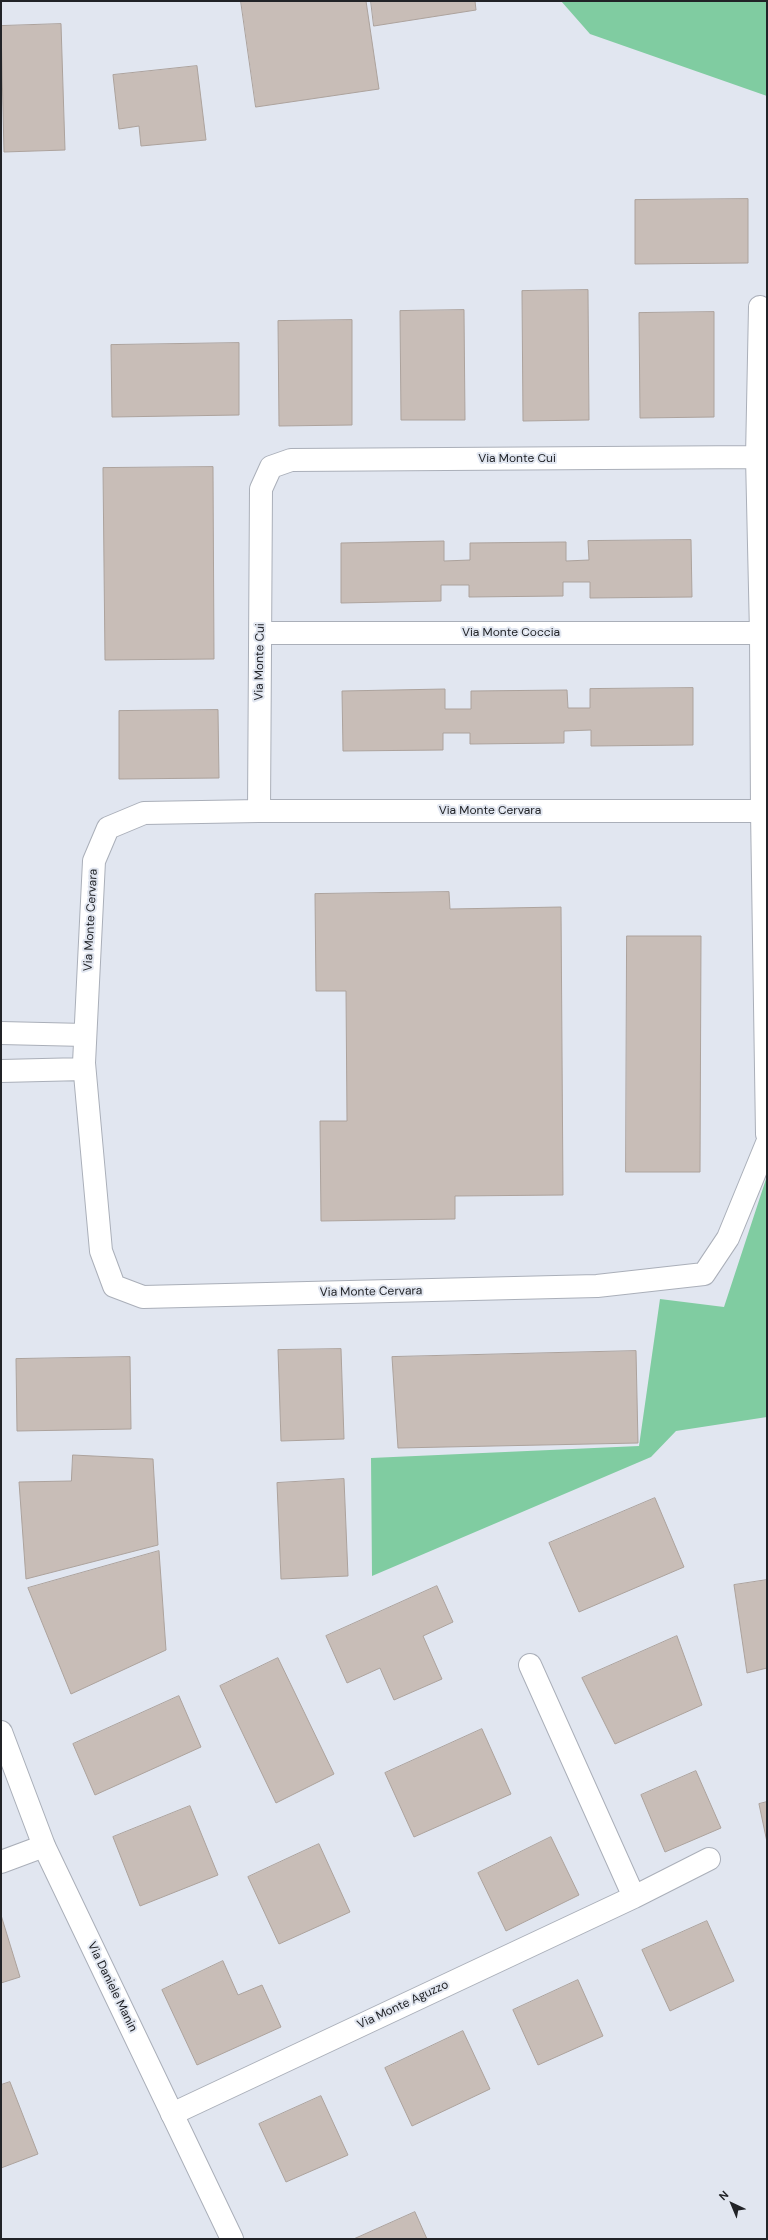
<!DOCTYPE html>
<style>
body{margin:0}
#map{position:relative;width:768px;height:2240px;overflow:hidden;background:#e1e6f0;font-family:"DM Sans",sans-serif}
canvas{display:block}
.frame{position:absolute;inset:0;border:2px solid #212327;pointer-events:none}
.north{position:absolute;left:712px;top:2184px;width:40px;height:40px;-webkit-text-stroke:3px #e1e6f0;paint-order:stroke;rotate:316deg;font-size:11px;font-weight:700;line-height:16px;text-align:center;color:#212327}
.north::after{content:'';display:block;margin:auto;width:14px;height:18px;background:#212327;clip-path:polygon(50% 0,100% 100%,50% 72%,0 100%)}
</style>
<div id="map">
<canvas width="768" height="2240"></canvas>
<div class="frame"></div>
<div class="north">N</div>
</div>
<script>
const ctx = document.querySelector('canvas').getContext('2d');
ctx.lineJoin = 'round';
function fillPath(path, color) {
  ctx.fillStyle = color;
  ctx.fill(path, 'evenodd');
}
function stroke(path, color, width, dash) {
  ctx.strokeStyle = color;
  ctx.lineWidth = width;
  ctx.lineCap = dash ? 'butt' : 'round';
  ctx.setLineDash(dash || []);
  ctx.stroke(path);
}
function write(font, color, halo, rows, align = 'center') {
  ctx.font = font + ' "DM Sans",sans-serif';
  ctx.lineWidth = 4;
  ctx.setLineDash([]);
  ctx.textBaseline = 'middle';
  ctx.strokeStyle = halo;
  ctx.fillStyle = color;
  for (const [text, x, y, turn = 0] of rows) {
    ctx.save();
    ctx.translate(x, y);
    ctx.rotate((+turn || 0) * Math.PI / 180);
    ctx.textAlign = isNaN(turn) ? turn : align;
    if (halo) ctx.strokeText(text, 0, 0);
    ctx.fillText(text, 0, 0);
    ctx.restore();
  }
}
fillPath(new Path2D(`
 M561 1H767V96L590 34Z
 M767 1176V1417L676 1431 651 1457 372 1576 371 1458 639 1446 660 1299 724 1307Z`), '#80cca1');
const building = new Path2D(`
 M241 1H366L379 89 256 107Z
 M371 1H475L476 10 374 26Z
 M61 24 65 150 4 152 1 26Z
 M197 66 206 140 141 146 139 126 119 129 113 75Z
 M748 199V263L635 264V200Z
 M588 290 589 420 523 421 522 291Z
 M464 310 465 420H401L400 311Z
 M714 312V417L640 418 639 313Z
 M352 320V425L279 426 278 321Z
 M239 343V415L112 417 111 345Z
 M213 467 214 659 105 660 103 468Z
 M691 540 692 597 590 598V582H563V596L469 597V585H441V601L341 603V543L444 541V561L470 560V543L566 542V561L589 560 588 541Z
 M693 688V745L591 746V730L564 731V743L470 744V733H443V750L343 751 342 691 445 689V709H471V691L567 690 568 708H590V689Z
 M218 710 219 778 119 779V711Z
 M449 892 450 909 561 907 563 1195 455 1196V1219L321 1221 320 1121H347L346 991H316L315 894Z
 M627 936H701L700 1172H626Z
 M341 1349 344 1439 281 1441 278 1350Z
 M636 1351 638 1443 398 1448 392 1357Z
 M130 1357 131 1429 17 1431 16 1359Z
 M73 1455 153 1459 158 1545 26 1579 19 1482 71 1481Z
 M344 1479 348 1576 281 1579 277 1483Z
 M655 1498 684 1567 579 1612 549 1543Z
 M159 1551 166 1650 71 1694 28 1588Z
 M767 1580V1668L747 1673 734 1585Z
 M437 1586 453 1622 423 1636 442 1679 394 1700 380 1668 347 1683 326 1636Z
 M677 1636 702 1705 615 1744 582 1678Z
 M278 1658 334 1774 276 1803 220 1686Z
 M179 1696 201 1747 95 1795 73 1744Z
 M482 1729 511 1794 414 1837 385 1773Z
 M696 1771 721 1828 665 1852 641 1795Z
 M767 1802V1842L759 1804Z
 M190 1806 218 1875 140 1906 113 1837Z
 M551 1837 579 1895 506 1931 478 1873Z
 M319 1844 350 1912 279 1944 248 1877Z
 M1 1915 20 1977 1 1983Z
 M707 1921 734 1981 670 2011 642 1950Z
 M223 1961 238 1995 262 1985 281 2027 197 2065 162 1990Z
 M578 1980 603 2036 538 2065 513 2010Z
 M463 2031 490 2089 412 2126 385 2068Z
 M10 2082 38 2154 1 2168V2085Z
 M321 2096 348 2155 286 2182 259 2124Z
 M415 2212 427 2239H354Z`);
fillPath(building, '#c8bdb7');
stroke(building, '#aca29c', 1);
const street = new Path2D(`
 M757 457 760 307
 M261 633H761
 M259 811 261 489 271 467 291 460 757 457 761 633 762 811
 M1 1033 85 1035
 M1 1071 84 1069
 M767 1134 762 811H259L144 813 108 828 94 861 84 1063 101 1251 114 1286 143 1297 597 1286 704 1274 728 1238 767 1143
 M530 1665 634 1897
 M1 1862 44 1846
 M172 2114 634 1897 709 1859`);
const secondary = new Path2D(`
 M1 1732 44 1846 232 2239`);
stroke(street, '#aaafb9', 24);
stroke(secondary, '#aaafb9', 24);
stroke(street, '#fff', 22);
stroke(secondary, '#fff', 22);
write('12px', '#212327', '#e1e6f0', [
 ["Via Monte Cui",517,459],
 ["Via Monte Coccia",511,633],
 ["Via Monte Cui",260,662,-89],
 ["Via Monte Cervara",490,811],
 ["Via Monte Cervara",91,920,-87],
 ["Via Monte Cervara",371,1292,-1],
 ["Via Daniele Manin",112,1987,64],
 ["Via Monte Aguzzo",403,2005,-25]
]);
</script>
